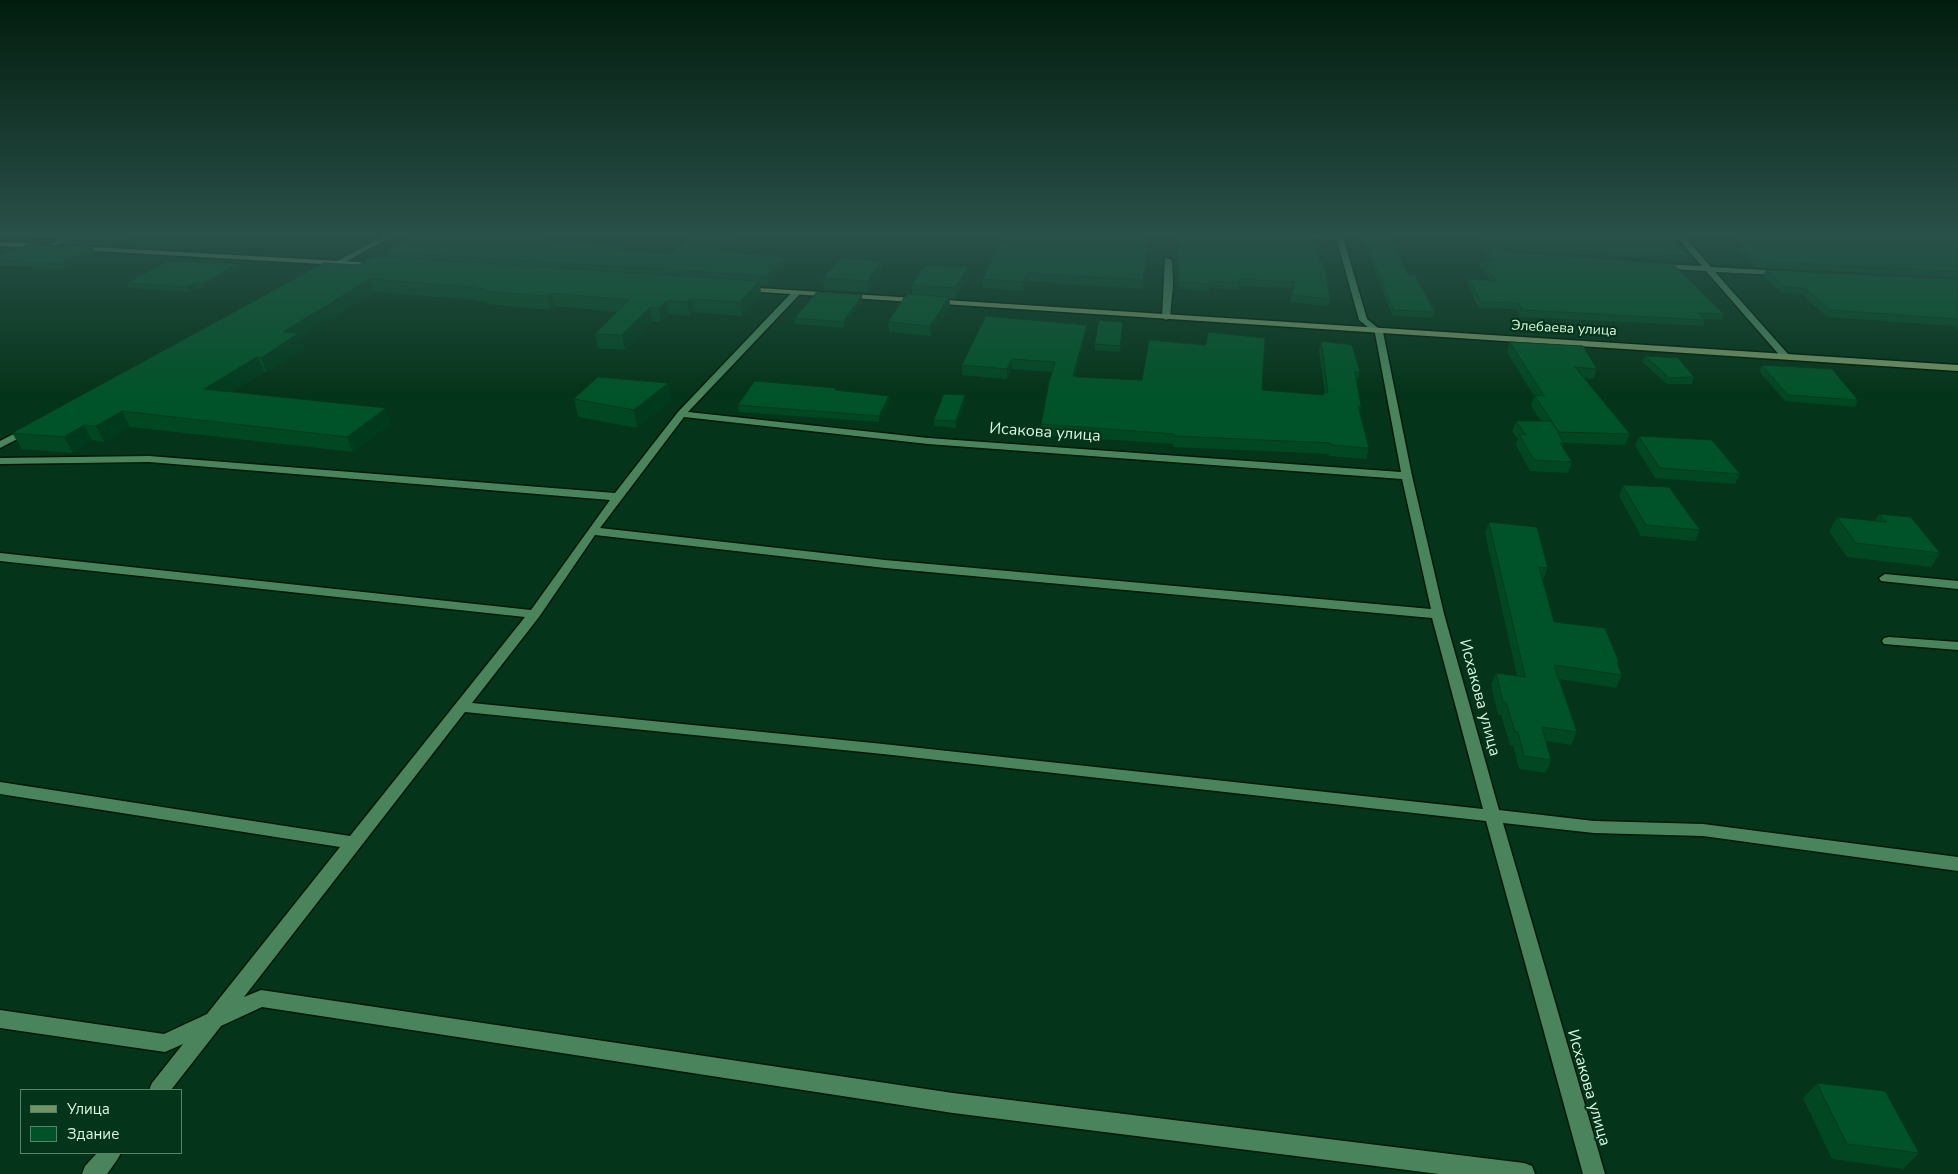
<!DOCTYPE html>
<meta charset="utf-8">
<style>
body{margin:0}
#map{position:relative;width:1958px;height:1174px;overflow:hidden;background:#043419;font-family:"Nunito Sans",sans-serif}
canvas{display:block}
.legend{position:absolute;left:20px;top:1089px;width:162px;height:65px;box-sizing:border-box;background:#043419;border:1px solid #5a8269;margin:0;padding:6px 9px;list-style:none;font-size:15px;color:#daf8e2}
.legend li{display:flex;align-items:center;gap:10px;height:25px}
.legend b{width:25px;border:1px solid #5a8269}
</style>
<div id="map">
<canvas width="1958" height="1174"></canvas>
<ul class="legend">
<li><b style="height:6px;background:#729463"></b>Улица</li>
<li><b style="height:14px;background:#005328"></b>Здание</li>
</ul>
</div>
<script>
const ctx = document.querySelector('canvas').getContext('2d');
ctx.lineJoin = 'round';
function stroke(path, color, width, dash) {
  ctx.strokeStyle = color;
  ctx.lineWidth = width;
  ctx.lineCap = dash ? 'butt' : 'round';
  ctx.setLineDash(dash || []);
  ctx.stroke(path);
}
function fillPath(path, color) {
  ctx.fillStyle = color;
  ctx.fill(path, 'evenodd');
}
function write(font, color, halo, rows, align = 'center') {
  ctx.font = font + ' "Nunito Sans",sans-serif';
  ctx.lineWidth = 4.5;
  ctx.setLineDash([]);
  ctx.textBaseline = 'middle';
  ctx.strokeStyle = halo;
  ctx.fillStyle = color;
  for (const [text, x, y, turn = 0] of rows) {
    ctx.save();
    ctx.translate(x, y);
    ctx.rotate((+turn || 0) * Math.PI / 180);
    ctx.textAlign = isNaN(turn) ? turn : align;
    if (halo) ctx.strokeText(text, 0, 0);
    ctx.fillText(text, 0, 0);
    ctx.restore();
  }
}
const street = new Path2D(`
 M72 234H81L49 249 42 247Z
 M387 234H396L331 270 324 268Z
 M1292 234 1336 236V234H1342L1367 319 1383 332 1412 476 1444 614 1499 810 1594 821 1703 824 1958 857V871L1703 836 1594 833 1503 823 1605 1174H1583L1486 821 883 754 465 712 244 997 261 990 953 1093 1524 1163 1532 1166 1535 1174H1439L953 1113 262 1007 221 1026 171 1090H149L152 1083 183 1044 165 1052 0 1028V1010L164 1034 207 1014 340 847 0 794V782L350 836 525 617 0 561V553L531 610 610 500 149 462 0 464V458L149 456 615 493 678 412 793 291H796L800 293 799 295 688 412 928 438 1401 472 1375 333 1359 320 1337 240 1295 238 1291 236ZM684 417 928 444 1402 479 1431 609 885 560 600 528ZM595 535 885 568 1432 618 1483 809 883 744 472 703 539 617Z
 M1674 234H1682L1711 267 1784 271V275H1781L1715 272 1788 354V358H1782L1706 271 1655 268 1654 266 1658 264 1702 266Z
 M1165 258 1172 260 1173 285 1170 317 1166 320 1162 317Z
 M29 426 34 429 33 431 0 448V441Z
 M1885 574 1958 581V589L1881 581 1879 578Z
 M1889 637 1958 642V650L1884 644 1882 641 1884 638Z
 M97 1153H121L117 1160 107 1174H82L85 1166Z`);
const secondary = new Path2D(`
 M0 242 42 244 46 246 42 248 0 246Z
 M74 246 376 263 380 265 376 267 77 250 73 248Z
 M743 287 1958 365V371L746 291 742 289Z`);
stroke(street, '#001907', 3);
stroke(secondary, '#001907', 3);
fillPath(street, '#4a845d');
fillPath(secondary, '#729463');
fillPath(new Path2D(`
 M0 234H68L58 238Z
 M139 234 111 246 65 244 62 237Z
 M412 234H500L497 236 622 244 623 252 671 254 737 239 723 252 785 266 768 286 760 285 761 294 742 316 694 312 690 316 669 314 661 321H652L625 350 598 348 595 334 617 312 555 306 550 310 487 304 486 302 476 301V300L374 292 301 338 305 348 267 372H264L231 392 391 424 353 452 130 427 104 442 92 440 73 453 22 449 12 433 358 265 388 257 386 252 412 236Z
 M1150 234 1142 289 1028 281 1023 291 983 288V279Z
 M1177 234H1293L1330 299 1328 306 1291 302 1293 288 1239 286V290L1210 288 1209 291 1178 289Z
 M1360 234H1398V236H1390L1408 275 1435 312 1433 318 1393 316Z
 M1473 234H1667L1688 256 1686 261 1506 250 1505 251 1508 252 1724 314 1722 320 1704 319 1705 320 1703 326 1521 317 1516 309 1479 308 1467 285 1469 279 1490 280 1480 266 1482 261H1489Z
 M1732 234H1958V278L1754 267 1737 252 1740 246H1744Z
 M96 253 60 269 0 265V256Z
 M240 270 203 289H197L190 292 129 288 127 283Z
 M1766 270 1958 279V330L1953 326 1827 317 1802 294 1782 293 1763 276Z
 M882 272 868 292 824 290 823 278Z
 M968 277 955 298H949L950 306 931 336 889 332 888 322 912 295V285Z
 M862 300 844 328 795 324V318Z
 M1123 322 1120 352 1095 350V344Z
 M1087 325 1086 335 1075 376 1078 377 1323 395V392L1325 393 1319 351 1321 341 1360 372 1357 382 1361 406 1360 413 1369 448 1366 459 1329 456V454L1173 447V444L1041 435V424L1052 372 1012 369 1007 379 962 375V365Z
 M1510 342 1597 369 1593 379 1584 378 1630 434 1625 445 1564 443 1563 447 1572 462 1568 473 1530 471 1516 445 1518 439 1512 432 1516 421H1541L1531 406 1534 396 1507 352Z
 M1645 356 1694 377 1692 384H1667L1642 362Z
 M1762 365 1858 400 1855 407 1785 401 1759 371Z
 M668 383 671 400 637 428 578 417 574 399Z
 M836 390 889 396 890 402 879 422 739 412 738 405Z
 M965 402 956 428 934 426V420Z
 M1639 436 1740 474 1735 484 1655 478 1635 446Z
 M1623 485 1700 530 1695 541 1641 536 1619 496Z
 M1879 514 1940 553 1931 567 1847 557 1829 531 1837 517 1874 521Z
 M1489 522 1548 568 1543 580 1542 579 1554 622 1619 662 1618 665 1622 675 1616 688 1559 679 1577 732 1571 745 1546 741 1551 760 1546 773 1519 769 1513 745H1510L1501 715H1498L1491 685 1496 673 1517 676 1485 533Z
 M1817 1083 1919 1153 1903 1169 1832 1159 1803 1098Z`), '#004722');
fillPath(new Path2D(`
 M56 234H68L58 238Z
 M121 234H139L111 246 108 239Z
 M485 234H500L485 244 482 235Z
 M731 234H736L737 239 713 261 712 251Z
 M622 244 624 253 612 251Z
 M1508 245 1506 250 1500 255 1502 249Z
 M93 248 96 253 60 269 57 264Z
 M784 257 785 266 768 286 767 276Z
 M882 261V272L868 292 867 281Z
 M237 264 240 270 203 289 201 284Z
 M968 267V277L955 298V288Z
 M1028 273V281L1023 291V282Z
 M370 279 374 292 301 338 305 348 267 372 261 358 283 332Z
 M759 281 761 294 742 316 740 302Z
 M194 283 197 289 190 292 187 287Z
 M552 293 555 306 550 310 547 296Z
 M862 295V300L844 328 843 322Z
 M949 297 950 306 931 336 930 326Z
 M691 299 694 312 690 316 687 302Z
 M667 301 669 314 661 321 659 308Z
 M650 307 652 321 625 350 622 335Z
 M1087 325 1086 335 1072 386 1073 376Z
 M257 357 264 372 212 404 204 389Z
 M1012 359V369L1007 379V369Z
 M668 383 671 400 637 428 634 410Z
 M965 395V402L956 428V421Z
 M889 396 890 402 879 422V416Z
 M386 408 391 424 353 452 347 437Z
 M122 411 130 427 104 442 96 426Z
 M84 425 92 440 73 453 64 437Z`), '#003a1c');
const building = new Path2D(`
 M69 234H121L108 239 62 237Z
 M416 234H485L482 235 622 244 612 251 671 254 692 234H731L712 251 784 257 767 276 386 252Z
 M1004 234H1150L1143 280 1028 273 1023 282 983 279Z
 M1178 234H1311L1319 262H1323L1326 273 1330 299 1292 295 1295 282 1239 279 1240 283 1210 281V284L1179 282Z
 M1363 234H1389L1408 275 1415 276 1435 312 1394 310Z
 M1478 234H1667L1688 256 1508 245 1502 249 1508 252 1673 264 1724 314 1698 313 1705 320 1523 310 1518 303 1481 302 1469 279 1496 281 1482 261H1494Z
 M1740 234H1958V272L1757 261 1740 246H1753Z
 M29 244 93 248 57 264 0 260V256Z
 M374 256 759 281 740 302 691 299 687 302 667 301 659 308 650 307 622 335 595 334 629 300 552 293 547 296 483 291 485 289 473 288 474 287 370 279 283 332 299 333 261 358 257 357 204 389 386 408 347 437 122 411 96 426 84 425 64 437 12 433 324 263 358 265Z
 M841 258 882 261 867 281 823 278Z
 M169 261 237 264 201 284 194 283 187 287 127 283Z
 M926 265 968 267 955 288 912 285Z
 M1766 270 1958 279V320L1957 319 1830 310 1805 288 1785 287Z
 M817 292 862 295 843 322 795 318Z
 M907 294 949 297 930 326 888 322Z
 M986 316 1087 325 1073 376 1078 377 1142 380 1149 340 1206 345 1208 332 1265 338 1262 390 1324 395 1323 392 1328 393 1321 341 1352 345 1360 372H1355L1361 406H1358L1369 448 1331 445V443L1175 436 1174 434 1041 424 1049 382 1055 362 1012 359 1007 369 962 365Z
 M1099 320 1123 322 1120 346 1095 344Z
 M1510 342 1583 346 1597 369 1575 367 1630 434 1559 432 1534 395 1544 396Z
 M1645 356 1678 358 1694 377 1670 378Z
 M1762 365 1832 369 1858 400 1788 395Z
 M598 377 668 383 634 410 574 399Z
 M755 381 836 388 835 390 889 396 879 416 738 405Z
 M944 394 965 395 956 421 934 420Z
 M1516 421H1551L1564 443H1560L1572 462 1534 460 1519 434 1526 435Z
 M1639 436 1712 440 1740 474 1660 468Z
 M1623 485 1669 487 1700 530 1646 525Z
 M1879 514 1911 517 1940 553 1856 543 1837 517 1886 522Z
 M1489 522 1537 527 1548 568 1539 567 1554 622 1605 628 1619 662H1617L1622 675 1554 665 1577 732 1542 727 1551 760 1524 756 1518 732H1515L1506 702H1503L1496 673 1525 677Z
 M1817 1083 1885 1091 1919 1153 1847 1144Z`);
fillPath(building, '#005328');
stroke(building, '#003a1c', 1);
const sky = ctx.createLinearGradient(0, 0, 0, 398);
sky.addColorStop(0, '#021d0e');
sky.addColorStop(0.59, '#295049');
sky.addColorStop(1, '#29504900');
ctx.fillStyle = sky;
ctx.fillRect(0, 0, 1958, 398);
write('14px', '#daf8e2', '#043419', [
 ["Элебаева улица",1564,329,3]
]);
write('16px', '#daf8e2', '#043419', [
 ["Исакова улица",1045,433,4],
 ["Исхакова улица",1479,698,75],
 ["Исхакова улица",1588,1088,74]
]);
</script>
